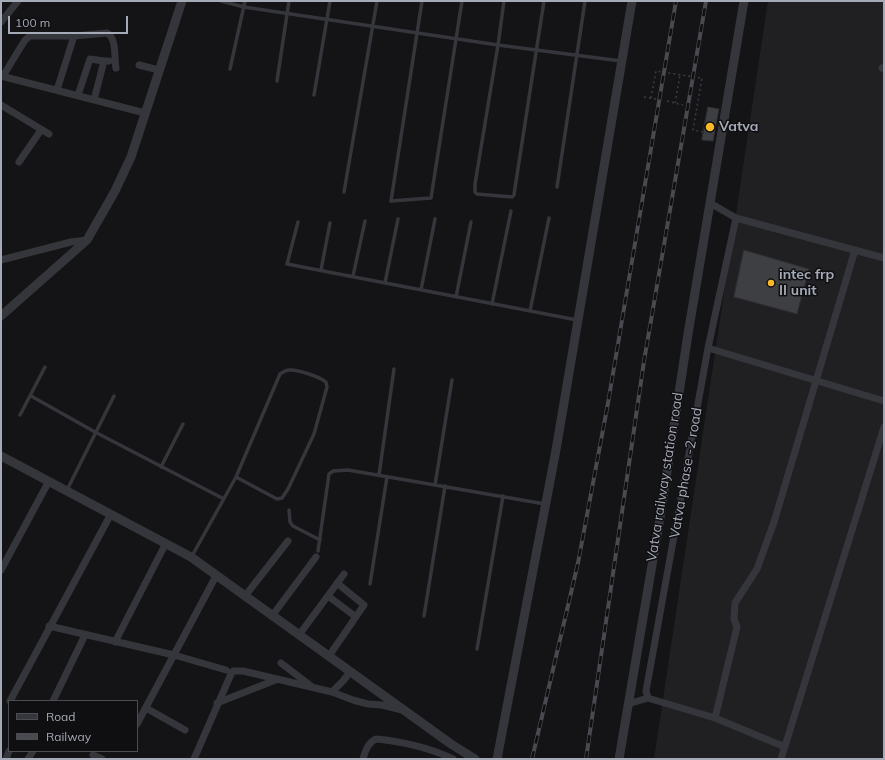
<!DOCTYPE html>
<style>
body{margin:0}
#map{position:relative;width:885px;height:760px;overflow:hidden;background:#141416;font-family:Mulish,sans-serif}
canvas{display:block}
.frame{position:absolute;inset:0;border:2px solid #a5aab7;pointer-events:none}
.legend{position:absolute;left:8px;top:700px;width:130px;height:52px;box-sizing:border-box;background:#0f0f11;border:1px solid #4b4d53;margin:0;padding:5px 7px;list-style:none;font-size:12px;color:#a5aab7}
.legend li{display:flex;align-items:center;gap:8px;height:20px}
.legend b{width:20px;border:1px solid #4b4d53}
.scale{position:absolute;left:8px;top:16px;width:120px;height:18px;box-sizing:border-box;border:2px solid #a5aab7;border-top:0;padding-left:5px;font-size:12px;line-height:14px;white-space:nowrap;color:#a5aab7;-webkit-text-stroke:3px #0f0f11;paint-order:stroke}
</style>
<div id="map">
<canvas width="885" height="760"></canvas>
<div class="frame"></div>
<ul class="legend">
<li><b style="height:5px;background:#35363b"></b>Road</li>
<li><b style="height:5px;background:#484a50"></b>Railway</li>
</ul>
<div class="scale">100 m</div>
</div>
<script>
const ctx = document.querySelector('canvas').getContext('2d');
ctx.lineJoin = 'round';
function fillPath(path, color) {
  ctx.fillStyle = color;
  ctx.fill(path, 'evenodd');
}
function stroke(path, color, width, dash) {
  ctx.strokeStyle = color;
  ctx.lineWidth = width;
  ctx.lineCap = dash ? 'butt' : 'round';
  ctx.setLineDash(dash || []);
  ctx.stroke(path);
}
function write(font, color, halo, rows, align = 'center') {
  ctx.font = font + ' Mulish,sans-serif';
  ctx.lineWidth = 3;
  ctx.setLineDash([]);
  ctx.textBaseline = 'middle';
  ctx.strokeStyle = halo;
  ctx.fillStyle = color;
  for (const [text, x, y, turn = 0] of rows) {
    ctx.save();
    ctx.translate(x, y);
    ctx.rotate((+turn || 0) * Math.PI / 180);
    ctx.textAlign = isNaN(turn) ? turn : align;
    if (halo) ctx.strokeText(text, 0, 0);
    ctx.fillText(text, 0, 0);
    ctx.restore();
  }
}
fillPath(new Path2D(`
 M768 1H884V759H654Z`), '#202023');
const building = new Path2D(`
 M708 107 719 109 713 141 702 140Z
 M744 250 809 269 797 314 734 297Z`);
fillPath(building, '#3e3f43');
stroke(building, '#2e2e32', 1);
stroke(new Path2D(`
 M644 97 656 99
 M651 98 656 71 702 78 693 130 713 134
 M667 101 683 105
 M675 103 680 75`), '#3b3d42', 1.5, [2, 3]);
stroke(new Path2D(`
 M221 1 244 7 498 45 621 61
 M422 1 391 201 431 198 462 1
 M504 1 498 45 475 184V192L477 194 512 197 514 195 515 188 544 1
 M230 69 245 1
 M277 81 289 1
 M314 95 330 1
 M557 187 585 1
 M344 192 377 1
 M298 222 287 264 577 320
 M321 270 330 223
 M353 276 365 221
 M385 283 398 219
 M421 290 435 219
 M456 297 471 222
 M492 304 511 211
 M530 311 549 218
 M31 396 95 432 224 499
 M20 415 45 367
 M161 467 183 424
 M379 475 394 369
 M435 485 452 380
 M67 490 114 396
 M289 510 290 522 293 526 320 540
 M318 551 329 474 333 471 348 470 545 504
 M192 556 236 477 280 374C283 372 286 370 289 370 297 369 320 377 326 382L327 387 314 434 288 489 282 498 277 499 236 477
 M370 584 387 477
 M424 616 445 486
 M477 649 503 496`), '#35363b', 3.5);
stroke(new Path2D(`
 M1 22 18 1
 M139 65 159 70
 M882 68 884 69
 M1 76 145 113
 M3 76 25 40 30 36H74L107 33C117 38 114 58 116 68
 M57 90 74 36
 M78 95 90 59 104 61
 M94 100 104 61H109
 M1 105 49 134
 M19 162 41 130
 M710 203 736 218 884 258
 M736 218 708 348 646 691 648 698 651 699 715 718 785 747
 M1 260 71 242 87 240
 M708 348 884 401
 M1 570 49 481
 M245 596 288 541
 M328 596 356 617
 M272 616 316 557
 M49 626 174 655 226 670
 M299 635 344 574
 M115 642 166 543
 M329 656 364 605 337 583
 M281 663 311 686
 M332 692 343 681 350 672
 M10 701 111 514
 M53 701 85 635
 M217 703 278 679
 M628 704 648 698
 M146 708 185 730
 M715 718 737 627 734 619 735 603 757 569 774 522 855 250
 M137 724 216 576
 M93 755 102 759
 M6 759 9 751
 M28 759 33 751
 M194 759 231 674 233 671H243L332 692 353 700 368 704 382 705 402 710
 M363 759C365 751 368 742 376 739 400 741 431 748 453 759
 M781 759 884 427`), '#35363b', 7);
stroke(new Path2D(`
 M1 316 87 240 115 191 131 157 182 1
 M1 456 191 557 451 744 475 759
 M497 759 556 450 632 1
 M619 759 659 524 688 334 744 1`), '#35363b', 9);
const rail = new Path2D(`
 M532 759 578 563 608 403 676 1
 M586 759 644 361 706 1`);
stroke(rail, '#484a50', 4);
stroke(rail, '#0f0f11', 2.5, [8]);
for (const [x, y, r, color] of [
 [710,127,5,"#faba28"],
 [771,283,4,"#faba28"]
]) {
  const dot = new Path2D();
  dot.arc(x, y, r, 0, 2 * Math.PI);
  ctx.fillStyle = color;
  ctx.fill(dot);
  stroke(dot, '#0f0f11', 1.5);
}
write('bold 14px', '#a5aab7', '#0f0f11', [
 ["Vatva",719,127],
 ["intec frp",779,275],
 ["II unit",779,291]
], 'left');
write('14px', '#a5aab7', '#0f0f11', [
 ["Vatva phase -2 road",686,473,-80],
 ["Vatva railway station road",665,477,-81]
]);
</script>
